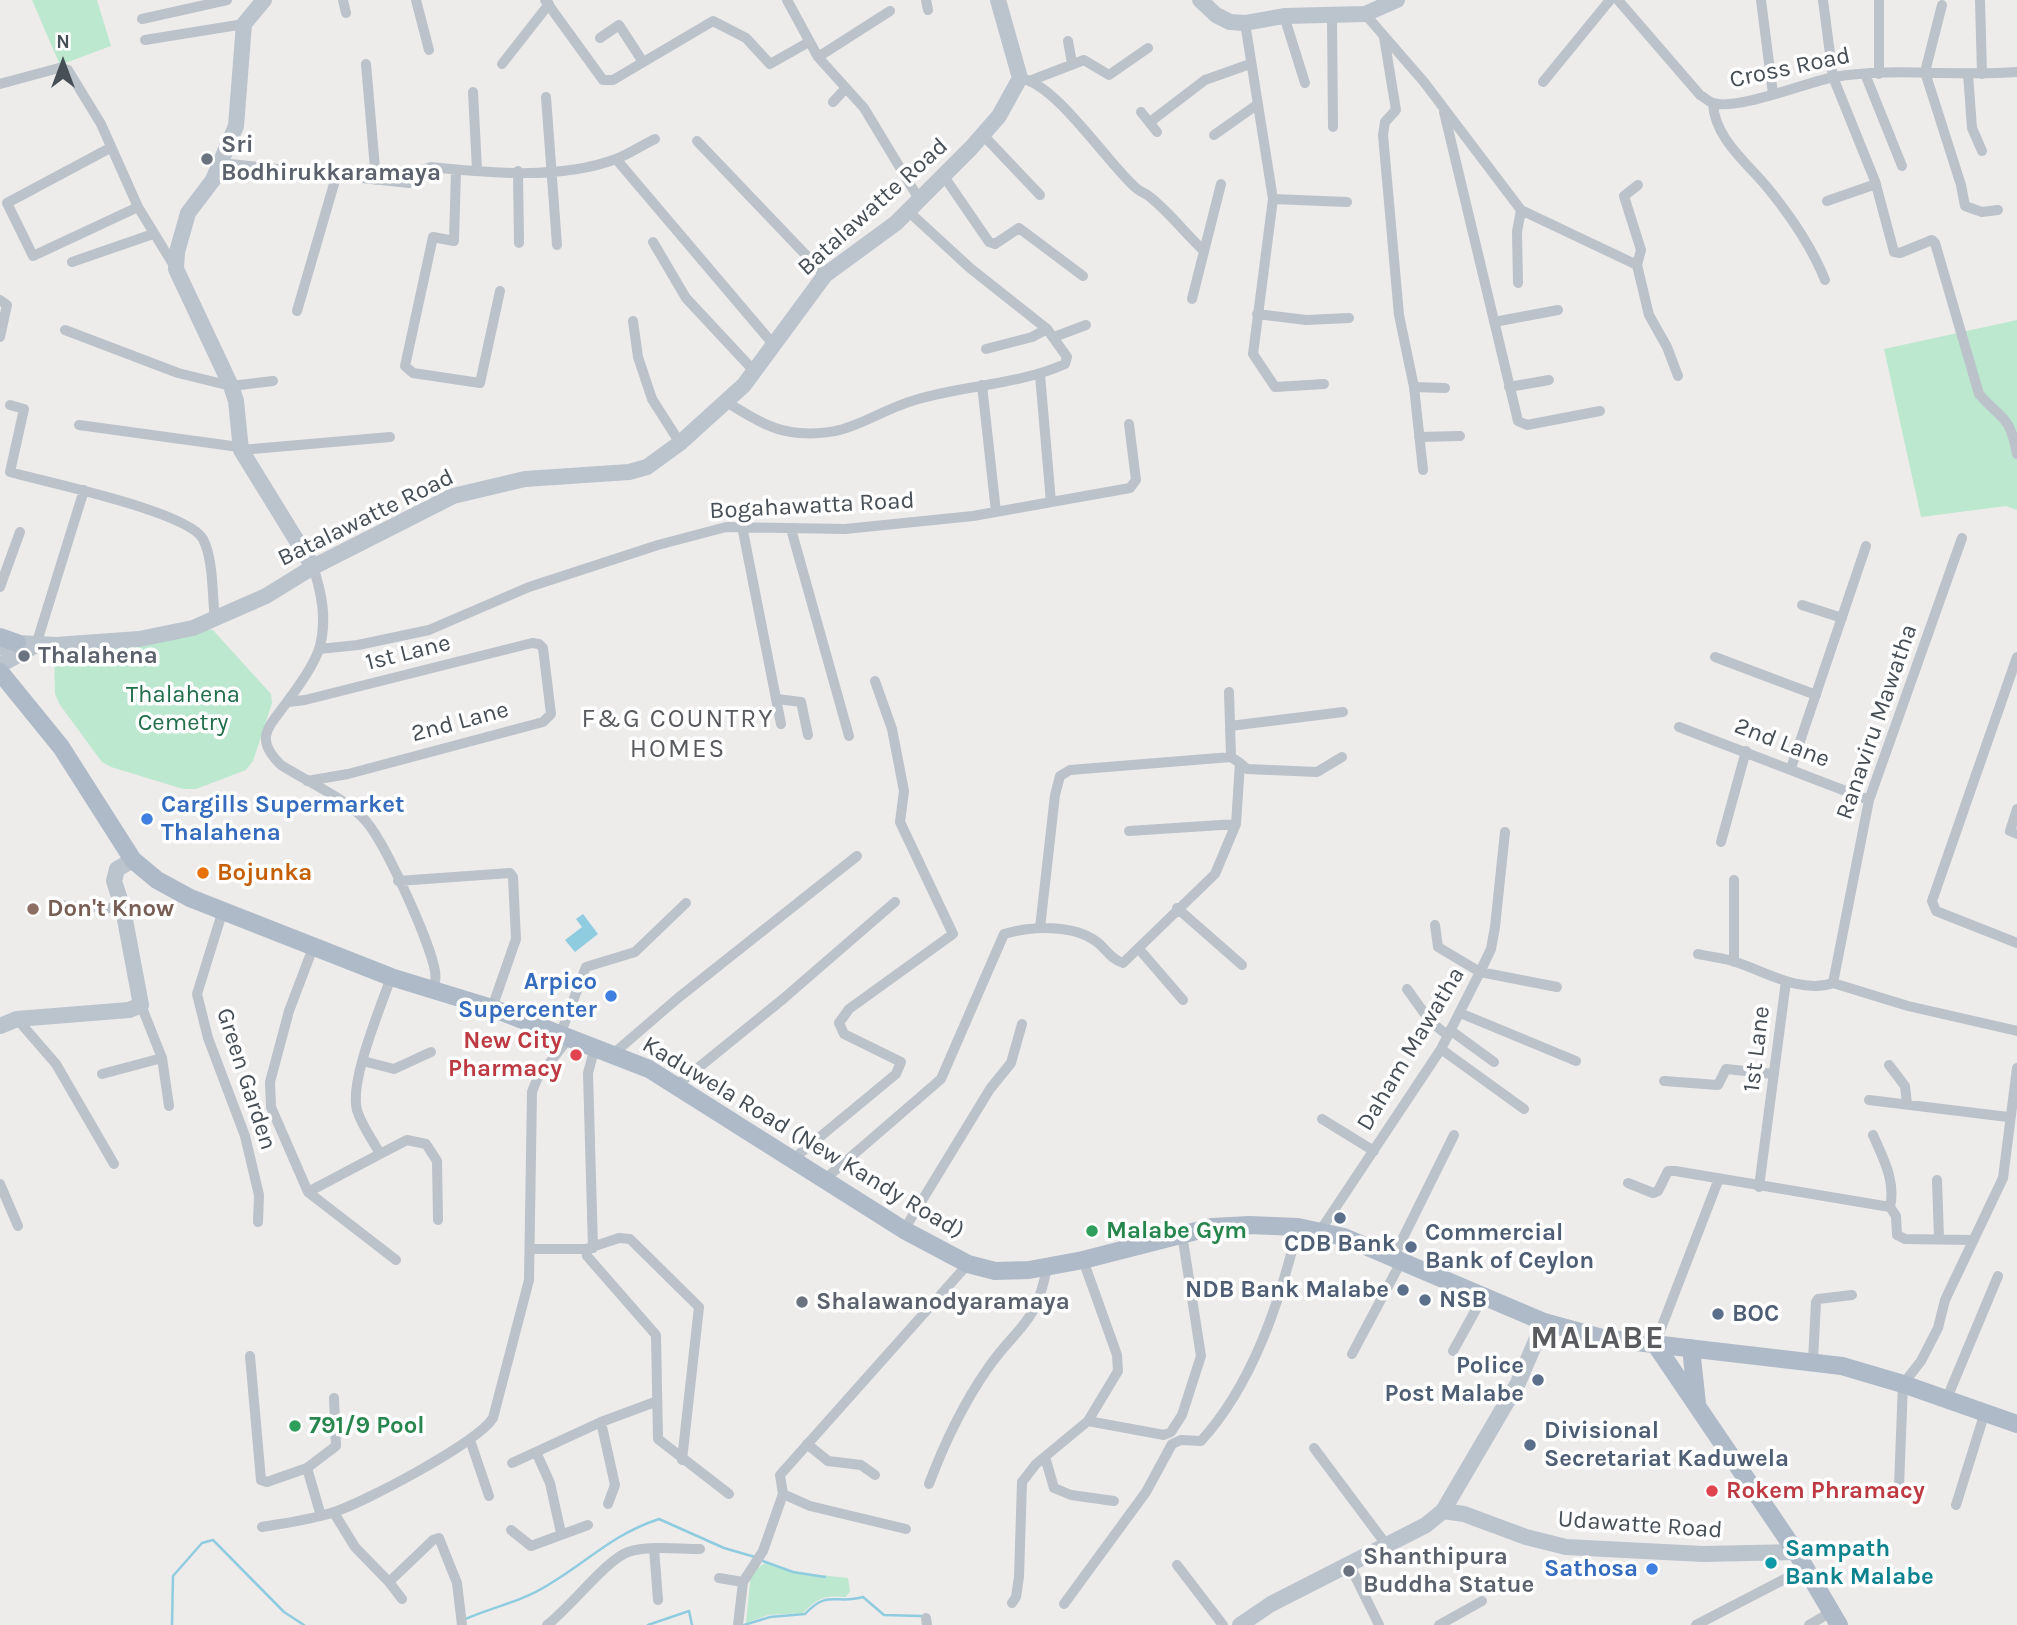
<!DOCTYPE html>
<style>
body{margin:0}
#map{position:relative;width:2017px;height:1625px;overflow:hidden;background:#eeebeb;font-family:Karla,sans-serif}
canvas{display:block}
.north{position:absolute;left:28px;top:28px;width:70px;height:70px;-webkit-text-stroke:5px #fff;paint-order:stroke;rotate:0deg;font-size:19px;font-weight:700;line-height:28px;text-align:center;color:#464e56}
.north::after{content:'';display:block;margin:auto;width:24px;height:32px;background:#464e56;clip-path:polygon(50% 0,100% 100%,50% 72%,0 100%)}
</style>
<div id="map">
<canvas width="2017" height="1625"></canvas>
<div class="north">N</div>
</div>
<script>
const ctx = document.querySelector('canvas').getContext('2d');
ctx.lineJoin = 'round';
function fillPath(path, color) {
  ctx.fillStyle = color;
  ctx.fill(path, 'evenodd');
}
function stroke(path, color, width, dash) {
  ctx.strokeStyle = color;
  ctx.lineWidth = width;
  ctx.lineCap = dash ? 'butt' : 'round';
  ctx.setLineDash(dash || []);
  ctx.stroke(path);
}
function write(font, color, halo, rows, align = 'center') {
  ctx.font = font + ' Karla,sans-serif';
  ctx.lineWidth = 7;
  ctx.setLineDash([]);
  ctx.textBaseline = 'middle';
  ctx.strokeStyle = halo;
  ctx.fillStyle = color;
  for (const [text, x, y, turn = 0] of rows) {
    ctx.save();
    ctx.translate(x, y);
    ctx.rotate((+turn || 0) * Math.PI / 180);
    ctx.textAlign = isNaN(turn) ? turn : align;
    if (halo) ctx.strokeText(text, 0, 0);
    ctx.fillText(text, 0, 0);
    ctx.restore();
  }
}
fillPath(new Path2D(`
 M32 0H97L111 46 60 65Z
 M2017 320V510L2006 506 1921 517 1884 349Z
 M204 628 213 630 271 694 272 703 253 761 246 770 196 789H183L111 767 102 762 60 705 55 694 54 655 60 647Z
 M765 1563 793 1572 848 1578 850 1591 846 1597C825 1595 817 1598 803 1613L768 1615 746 1623 751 1573Z`), '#bde8d0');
fillPath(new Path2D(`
 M583 914 598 934 575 952 565 940 582 927 576 919Z`), '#8fcce0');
stroke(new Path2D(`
 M760 1560 793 1572 825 1577
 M463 1620C492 1607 521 1602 548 1585 589 1561 611 1535 659 1519L724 1548 755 1557
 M172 1625 173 1576 202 1543 213 1540 284 1612 304 1625
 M648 1625 689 1611 692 1625
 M744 1625 770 1617 805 1614C828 1589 836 1605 863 1597L884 1615 921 1616`), '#8fcce0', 2.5);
stroke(new Path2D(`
 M343 0 346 13
 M416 0 429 50
 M545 0 603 80H613L713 21 746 38 770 64 809 42
 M787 0 818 57 864 108 919 199
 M926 0 928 10
 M1618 0 1700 95C1704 97 1709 102 1713 103 1737 111 1807 82 1834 77 1894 67 1956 77 2017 72
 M1761 0 1773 94
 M1823 0 1833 77 1875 181 1894 252 1900 253 1932 240 1935 243 1979 394C2003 422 2009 413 2017 454
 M1980 0 1982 74
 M1942 5 1925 72 1961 185 1965 206 1982 212 1998 210
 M1365 14 1424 82 1521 210 1637 265 1641 250 1624 196 1638 185
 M1332 15 1333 127
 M1284 16 1305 83
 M142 19 227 0
 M1245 23 1273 199 1253 354 1275 387 1324 384
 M1384 37 1396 110 1385 122 1383 135 1399 315 1414 387 1423 470
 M600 38 619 25 643 62
 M145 40 244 24
 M1068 41 1072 63
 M818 57 890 11
 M366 64 376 180
 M502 64 549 4
 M1865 74 1902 166
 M1879 74V0
 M1968 74 1972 128 1982 151
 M1020 78C1057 84 1107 163 1136 188 1140 192 1146 193 1150 197 1169 212 1185 233 1203 250
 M1032 80 1084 60 1109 75 1148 48
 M1543 82 1610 0
 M0 84 59 68 68 70 101 124 138 207 176 269
 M473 92 477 170
 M546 97 557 245
 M833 102 846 88
 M1713 104C1715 140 1750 165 1771 192 1791 217 1813 250 1825 280
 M1141 112 1157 132
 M1444 112 1518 421 1527 425 1600 411
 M1150 122 1205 80 1250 64
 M983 135 1040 195
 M1214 135 1258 104
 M697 141 825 275
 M110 148 7 203 33 256 138 207
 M616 159 773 344
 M221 163 409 183 420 171 431 167C489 173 560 180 616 159 629 154 642 145 655 139
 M456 170 454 241 433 237 405 366 413 373 480 383 500 291
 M518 171 519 243
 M943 175 989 242 995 244 1019 228 1083 276
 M1273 199 1347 202
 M1827 201 1876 184
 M653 242 686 298 755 372
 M72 262 153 234
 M1637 265 1649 315 1667 347 1678 376
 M1518 283 1517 232 1521 210
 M1192 299 1221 184
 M0 300 7 305 0 337
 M297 311 336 177
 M1257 314 1306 320 1349 318
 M633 321 638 357 652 399 680 443
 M1494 322 1558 310
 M65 330 178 373 231 386 273 381
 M1054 337 1086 325
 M986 349 1032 337 1047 329
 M1040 375 1051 502
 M982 385 996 512
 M1414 387 1445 388
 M1509 387 1549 380
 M726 402C750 416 771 431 799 433 852 437 871 413 915 400 965 385 1018 385 1065 364L1067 357 1047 329 970 268 908 211
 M10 405 24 409 10 472C45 482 187 511 203 539 214 561 212 596 215 620
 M79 425 239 447
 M1419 437 1460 436
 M241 450 390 437
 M742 526 781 724
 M791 529 849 736
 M1962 538 1869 800 1833 983 1908 1006 2017 1031
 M313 567C322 593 327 619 320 646 315 664 298 687 287 702 269 727 253 738 281 765 308 782 339 795 362 817 383 836 430 942 435 971 436 978 435 986 434 992
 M0 587 20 532
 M1802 605 1842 618
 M36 645 84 490
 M319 649 358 645 429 630 529 587 658 545 726 527 845 529 973 516 1130 488 1136 480 1129 424
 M1715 657 1816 695
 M2017 657 1932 901 1936 911 2017 943
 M777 699 801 702 808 735
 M288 702 305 700 532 643 539 644 543 648 551 714 543 722 348 774 307 781
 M1230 726 1343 712
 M1679 727 1869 800
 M1240 763 1247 769 1317 772 1342 757
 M1791 768 1866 546
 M2017 809 2010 831 2017 834
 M1129 831 1236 824
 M1721 842 1746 751
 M1734 880V962
 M398 881 510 873 513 877 516 939 492 1008
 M53 905 123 909
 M1177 908 1242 965
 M223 910 197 994 208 1038 245 1136 259 1195 258 1222
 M1435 925 1438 947 1480 972 1557 987
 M1040 928 1055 795 1060 776 1070 770 1231 757
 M314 945 289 1011 270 1082 271 1107 308 1192 396 1260
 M1139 949 1183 1000
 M1698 954C1711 957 1724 958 1736 962 1766 972 1801 994 1833 983
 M1407 989 1430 1021 1447 1035
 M141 1005 162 1058 169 1106
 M1460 1013 1576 1061
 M17 1019 56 1064 114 1164
 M1450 1030 1494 1062
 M560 1035 586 967 635 952 686 903
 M1441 1049 1524 1109
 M613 1054 678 998 857 856
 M363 1061 394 1069 431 1052
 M1889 1065 1905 1086 1907 1104
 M102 1074 162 1058
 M1664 1081 1718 1085 1726 1069 1774 1074
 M677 1085 783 999 895 902
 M1869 1100 2008 1117
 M1322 1119 1374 1151
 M1873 1135C1883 1158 1896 1181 1890 1207L1896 1216 1897 1235 1905 1239 1973 1240
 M380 1154 407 1140 426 1144 437 1161 438 1220
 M792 1160 896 1074 901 1062 844 1034 839 1023 849 1009 953 934 900 822 904 791 892 729 875 681
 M824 1180 941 1079 1004 934C1032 926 1073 924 1097 942 1106 949 1112 960 1123 963L1215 874 1236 824 1240 763 1231 757 1229 692
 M1937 1180 1939 1238
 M1628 1183 1653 1193 1658 1191 1668 1171H1675L1890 1207
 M0 1184 18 1226
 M1759 1187 1786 981
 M308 1192 380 1154C373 1140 361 1125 357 1110 349 1081 381 1007 391 977
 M904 1230 990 1089 1011 1063 1022 1024
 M1320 1231 1441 1049 1480 972 1491 949 1495 927 1505 832
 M593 1248 588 1073 595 1047
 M530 1249H586L619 1238 630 1239 699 1307 682 1460
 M586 1249 587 1256 656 1335 658 1439 729 1494
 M1394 1256 1454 1135
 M1655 1344 1718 1181
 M1453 1351 1484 1295
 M1352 1354 1402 1260
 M250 1356 261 1480 267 1482 307 1468 321 1516
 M1813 1361 1816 1302 1818 1299 1852 1295
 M1947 1398 1998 1276
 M1088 1421 1164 1435 1171 1432 1182 1415 1201 1356 1182 1234
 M601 1422 615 1485 608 1504
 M470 1440 489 1496
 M807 1444 828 1461 861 1465 875 1475
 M1314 1448 1388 1547
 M536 1452 550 1483 561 1533
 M1045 1457 1054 1488 1071 1495 1114 1501
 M512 1463 601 1422 655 1402
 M307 1468 336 1446 334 1398
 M929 1484C944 1444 963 1404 988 1368 1019 1324 1036 1326 1047 1267
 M1899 1486 1903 1384 1921 1361 1938 1328 1945 1300 2003 1178 2017 1068
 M1956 1505 1985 1412
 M334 1513 355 1547 389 1582 433 1540 439 1538 457 1583 462 1625
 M262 1527C285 1523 309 1520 331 1513 362 1504 477 1443 493 1418L529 1280 532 1092 537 1079 569 1038
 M906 1529 810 1506 783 1494 780 1475 968 1264
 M511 1530 531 1546 588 1525
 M654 1548 658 1600
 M1177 1565 1223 1625
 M1350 1566 1379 1625
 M719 1578 743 1582
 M389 1582 402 1599
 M1012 1603 1016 1597 1019 1577 1022 1482 1036 1464 1088 1421 1118 1371 1117 1355 1083 1260
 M1064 1604 1146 1492 1172 1444 1181 1440 1201 1441C1253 1384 1280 1301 1298 1227
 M926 1618 927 1625
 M547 1625C570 1608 606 1560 628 1552 650 1545 677 1549 700 1549
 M738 1625 743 1582 763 1551 783 1494
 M1439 1625 1482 1601
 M1696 1625 1806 1568
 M1809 1625 1831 1612`), '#bbc2c9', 10);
stroke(new Path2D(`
 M264 0 244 24 236 126 213 180 188 213 177 252 176 269 231 386 236 401 241 450 313 567
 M1200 0 1216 15 1230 22 1245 23 1284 16 1365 14 1397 0
 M0 647 17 643 56 645 139 639 193 628 266 596 313 567 453 496 525 479 629 472 647 467 680 443 744 385 825 275 896 223 971 148 999 116 1020 78 998 0
 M0 665 36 645
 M0 1026 17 1019 129 1010 141 1005 123 909 114 881 117 869 133 860
 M1443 1511 1464 1514 1526 1537 1566 1547 1703 1554 1796 1552
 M1240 1625 1271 1604 1426 1525 1443 1511 1518 1383 1544 1322`), '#bbc3cd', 16);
stroke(new Path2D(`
 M0 637 17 643
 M0 672 61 747 133 860 157 880 190 898 391 977 492 1008 649 1069 904 1230 968 1264 995 1271 1029 1270 1083 1260 1212 1227 1249 1225 1298 1227 1344 1237 1544 1322 1602 1338 1842 1366 1903 1384 2017 1424
 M1655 1344 1796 1552 1839 1625
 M1691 1348 1697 1404`), '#aebac8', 18);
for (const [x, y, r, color] of [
 [207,159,7,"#6b7280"],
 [24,656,7,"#6b7280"],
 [147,819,7,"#3f7fe0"],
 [203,873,7,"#e8710a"],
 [33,909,7,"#8d6e63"],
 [611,996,7,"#3f7fe0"],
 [576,1055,7,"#e0444e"],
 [1340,1218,7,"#5c6f8a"],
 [1092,1231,7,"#2e9e5b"],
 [1411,1247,7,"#5c6f8a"],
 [1403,1290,7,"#5c6f8a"],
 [1425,1300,7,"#5c6f8a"],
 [802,1302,7,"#6b7280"],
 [1718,1314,7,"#5c6f8a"],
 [1538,1380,7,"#5c6f8a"],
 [295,1426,7,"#2e9e5b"],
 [1530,1445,7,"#5c6f8a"],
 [1712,1491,7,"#e0444e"],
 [1771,1563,7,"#0f9aa8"],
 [1652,1569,7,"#3f7fe0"],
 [1349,1571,7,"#6b7280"]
]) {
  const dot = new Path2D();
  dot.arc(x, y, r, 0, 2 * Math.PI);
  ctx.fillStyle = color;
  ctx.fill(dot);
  stroke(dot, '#fff', 2.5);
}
write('24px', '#464e56', '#fff', [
 ["Cross Road",1790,68,-12],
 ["Batalawatte Road",873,207,-42],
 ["Bogahawatta Road",812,506,-3],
 ["Batalawatte Road",366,518,-26],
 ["1st Lane",408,653,-14],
 ["2nd Lane",460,722,-15],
 ["Ranaviru Mawatha",1877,722,-71],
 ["2nd Lane",1782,743,21],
 ["Daham Mawatha",1411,1049,-59],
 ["1st Lane",1757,1049,-83],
 ["Green Garden",246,1079,72],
 ["Kaduwela Road (New Kandy Road)",803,1138,31],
 ["Udawatte Road",1640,1525,4]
]);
write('bold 24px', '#5b616d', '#fff', [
 ["Sri",221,145],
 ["Bodhirukkaramaya",221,173],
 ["Thalahena",38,656],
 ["Shalawanodyaramaya",816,1302],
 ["Shanthipura",1363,1557],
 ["Buddha Statue",1363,1585]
], 'left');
write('24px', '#206e4a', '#fff', [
 ["Thalahena",183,695],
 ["Cemetry",183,723]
]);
write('bold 24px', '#366cbe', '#fff', [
 ["Cargills Supermarket",161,805,"left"],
 ["Thalahena",161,833,"left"],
 ["Arpico",597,982],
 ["Supercenter",597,1010],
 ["Sathosa",1638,1569]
], 'right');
write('bold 24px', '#c56008', '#fff', [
 ["Bojunka",217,873]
], 'left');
write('bold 24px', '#785e54', '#fff', [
 ["Don't Know",47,909]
], 'left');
write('bold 24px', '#be3a42', '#fff', [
 ["New City",562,1041],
 ["Pharmacy",562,1069],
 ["Rokem Phramacy",1726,1491,"left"]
], 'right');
write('bold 24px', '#27864d', '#fff', [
 ["Malabe Gym",1106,1231],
 ["791/9 Pool",309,1426]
], 'left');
write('bold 24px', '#4e5e75', '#fff', [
 ["Commercial",1425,1233],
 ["Bank of Ceylon",1425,1261],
 ["CDB Bank",1340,1244,"center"],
 ["NDB Bank Malabe",1389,1290,"right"],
 ["NSB",1439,1300],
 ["BOC",1732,1314],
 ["Police",1524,1366,"right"],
 ["Post Malabe",1524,1394,"right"],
 ["Divisional",1544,1431],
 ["Secretariat Kaduwela",1544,1459]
], 'left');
write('bold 24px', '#0d838f', '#fff', [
 ["Sampath",1785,1549],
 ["Bank Malabe",1785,1577]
], 'left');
ctx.letterSpacing = '2px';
write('26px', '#595b5f', '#fff', [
 ["F&G COUNTRY",678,720],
 ["HOMES",678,750]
]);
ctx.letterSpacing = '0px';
ctx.letterSpacing = '2px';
write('bold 32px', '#595b5f', '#fff', [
 ["MALABE",1598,1339]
]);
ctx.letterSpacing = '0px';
</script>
